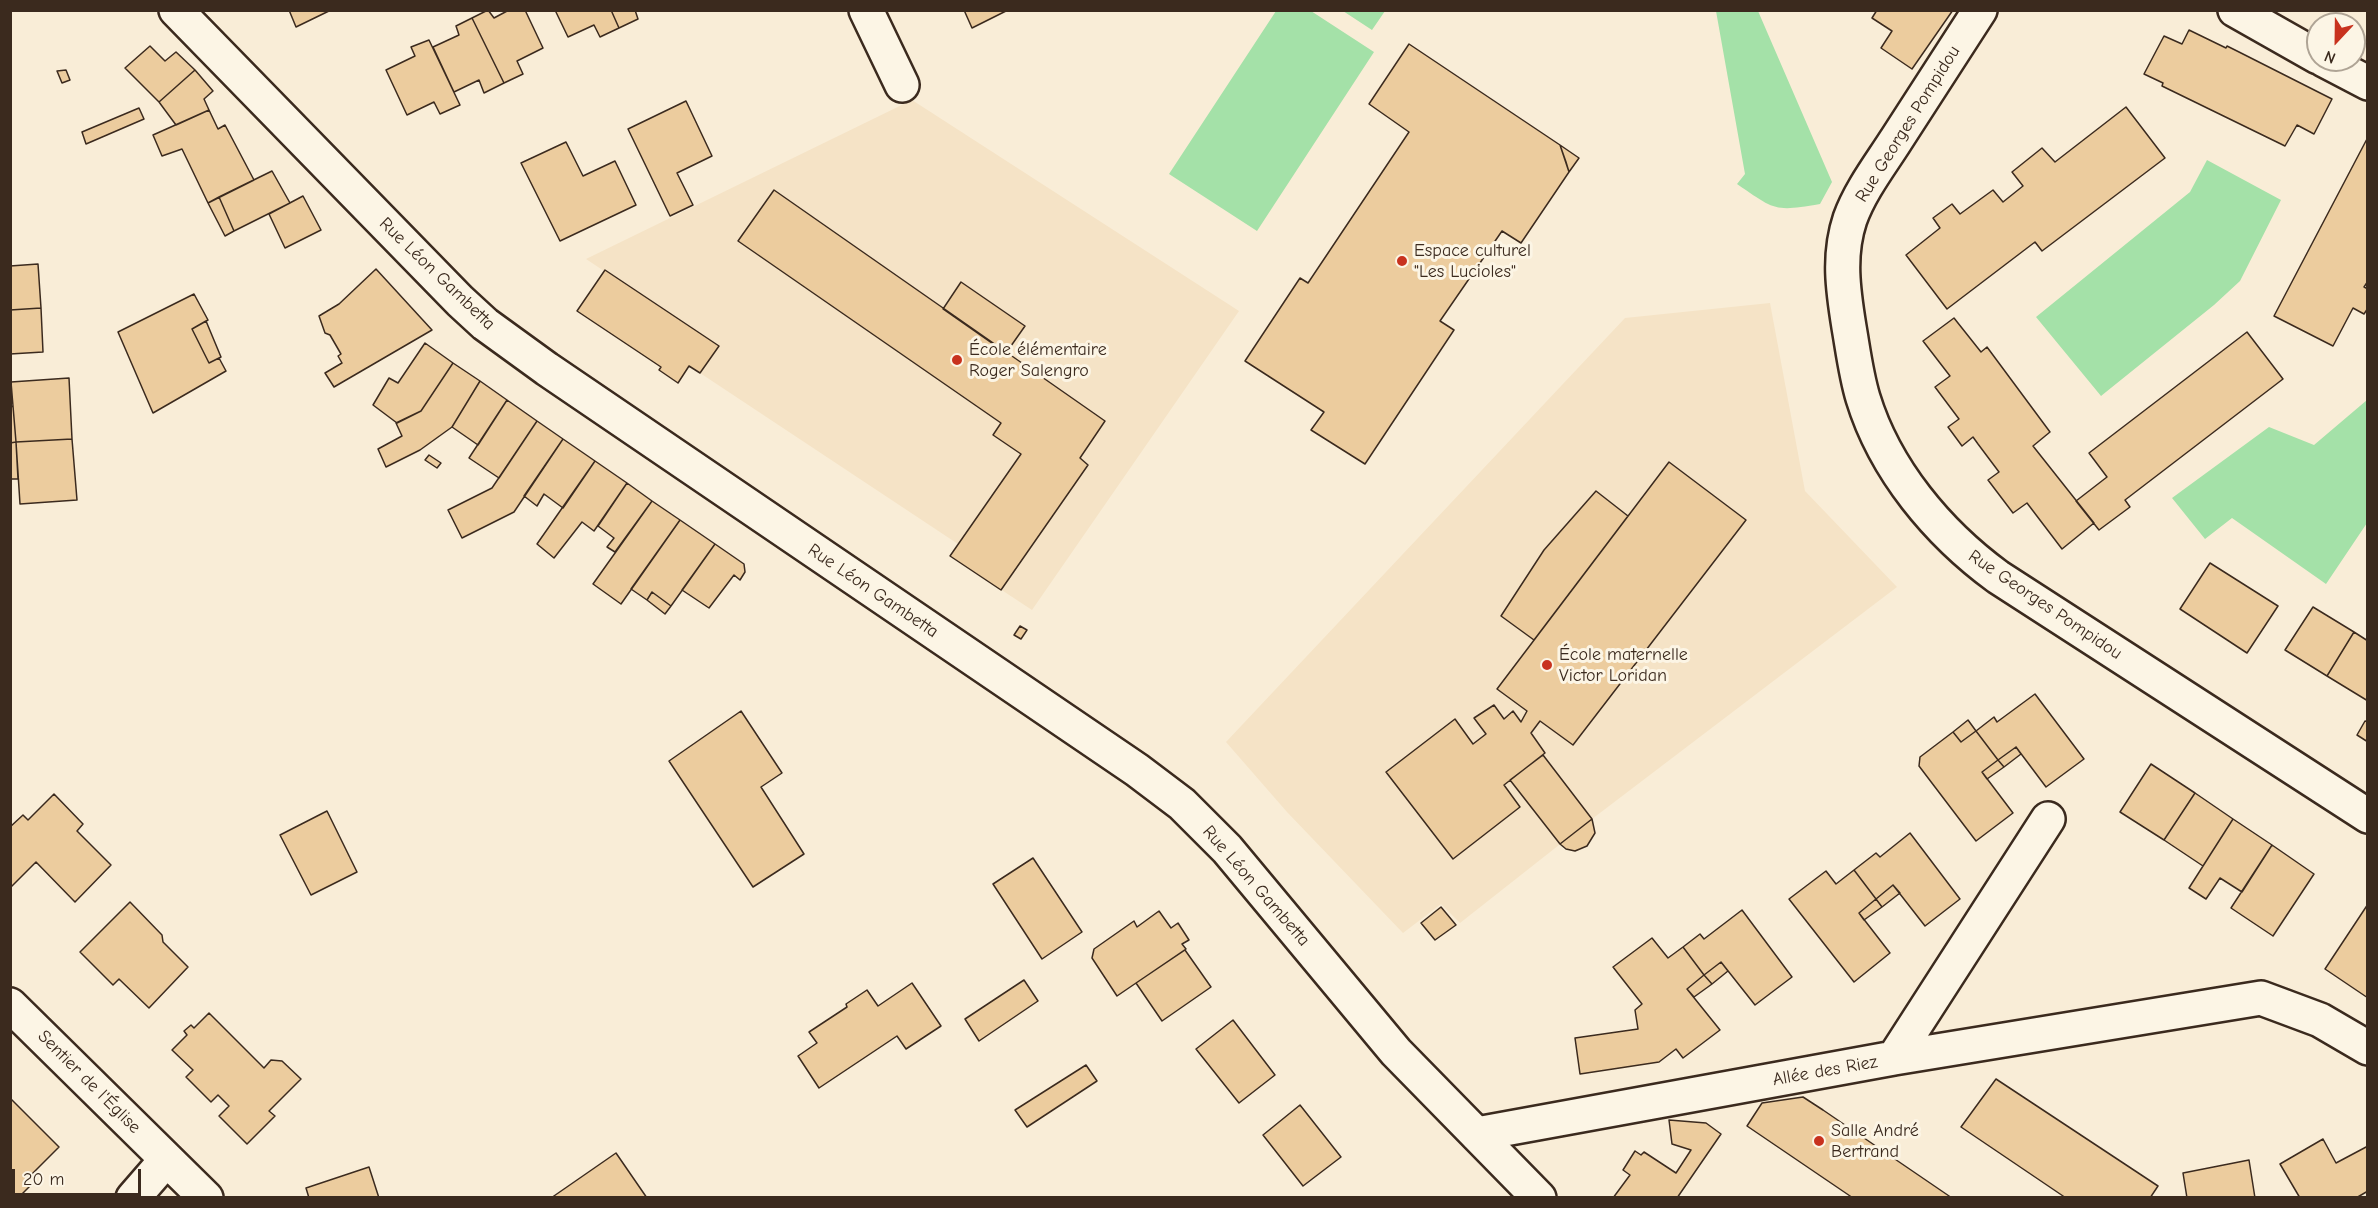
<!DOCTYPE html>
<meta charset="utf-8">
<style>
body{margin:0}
#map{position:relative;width:2378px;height:1208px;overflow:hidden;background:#f9edd7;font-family:"Comic Neue",sans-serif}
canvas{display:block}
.frame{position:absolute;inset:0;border:12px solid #3b2a1e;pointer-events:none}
.north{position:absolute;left:2306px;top:12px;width:60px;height:60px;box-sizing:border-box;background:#fcf5e5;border:2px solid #afa495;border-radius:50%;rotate:202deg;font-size:16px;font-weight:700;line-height:24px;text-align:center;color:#3b2a1e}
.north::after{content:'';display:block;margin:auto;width:21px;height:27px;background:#c8321e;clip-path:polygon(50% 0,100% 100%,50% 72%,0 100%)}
.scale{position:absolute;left:12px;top:1169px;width:129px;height:27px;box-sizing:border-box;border:3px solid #3b2a1e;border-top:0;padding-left:8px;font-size:18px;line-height:21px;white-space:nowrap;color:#3b2a1e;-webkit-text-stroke:4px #fcf5e5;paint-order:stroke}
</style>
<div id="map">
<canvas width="2378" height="1208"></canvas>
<div class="frame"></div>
<div class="north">N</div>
<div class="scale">20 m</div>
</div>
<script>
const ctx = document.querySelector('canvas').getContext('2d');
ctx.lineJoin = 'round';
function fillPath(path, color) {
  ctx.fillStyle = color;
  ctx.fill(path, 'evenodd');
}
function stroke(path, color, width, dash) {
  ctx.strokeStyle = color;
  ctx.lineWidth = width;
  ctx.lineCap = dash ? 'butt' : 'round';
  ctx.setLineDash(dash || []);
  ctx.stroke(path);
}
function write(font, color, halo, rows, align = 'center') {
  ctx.font = font + ' "Comic Neue",sans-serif';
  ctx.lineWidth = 6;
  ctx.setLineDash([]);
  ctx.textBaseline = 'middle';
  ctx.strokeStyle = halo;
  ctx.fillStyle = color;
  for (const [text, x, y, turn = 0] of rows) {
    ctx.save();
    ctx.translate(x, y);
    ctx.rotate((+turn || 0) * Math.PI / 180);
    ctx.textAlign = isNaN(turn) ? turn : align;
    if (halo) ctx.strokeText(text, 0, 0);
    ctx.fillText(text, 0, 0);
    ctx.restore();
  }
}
fillPath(new Path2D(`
 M912 100 1239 311 1032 610 950 556 958 544 700 373 718 347 586 259Z
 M1770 303 1805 491 1897 587 1592 819 1460 923 1441 904 1403 933 1287 812 1226 742 1625 318Z`), '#f5e3c6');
fillPath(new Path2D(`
 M1276 11H1311L1374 52 1257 231 1169 174Z
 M1343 11H1385L1372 30Z
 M1716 11H1758L1832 182 1820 204C1774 212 1775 210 1737 184L1745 174Z
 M2207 160 2281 200 2240 281 2214 305 2101 396 2036 317 2190 192Z
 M2367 400V523L2326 584 2232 518 2205 539 2172 498 2269 427 2314 445Z`), '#a4e1a8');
const building = new Path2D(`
 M289 10H331L296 27Z
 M488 10 494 18 509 10H525L543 48 517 61 523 74 504 83 472 18Z
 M555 10H611L619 28 600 37 594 25 568 37Z
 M611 10H635L638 19 619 28Z
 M964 10H1008L972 28Z
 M1877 10H1953L1912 69 1881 48 1892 31 1872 18Z
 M472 18 504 83 484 93 479 80 454 92 433 47 459 35 456 26Z
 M2189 30 2226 48 2227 46 2239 52 2332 99 2314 134 2297 125 2285 146 2162 86 2163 83 2144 74 2164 36 2182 44Z
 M429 40 460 105 440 114 434 102 407 115 386 70 415 56 411 47Z
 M1409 44 1560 145 1569 172 1521 243 1502 231 1440 321 1454 330 1365 464 1311 430 1324 412 1245 361 1300 278 1308 283 1409 132 1369 104Z
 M150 46 165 61 176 52 195 70 159 102 125 68Z
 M66 70 70 80 62 83 57 71Z
 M195 70 213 91 204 99 209 110 176 125 159 102Z
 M686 101 712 156 677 173 693 205 670 216 628 129Z
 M2126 107 2165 158 2042 251 2035 242 1947 309 1906 255 1940 228 1933 218 1952 204 1960 214 1993 190 2003 202 2023 186 2012 172 2042 148 2055 162Z
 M139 108 144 119 86 144 82 132Z
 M209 110 218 129 225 125 254 180 208 203 182 149 162 156 153 135Z
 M2368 137V281L2364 287 2368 289V308L2364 314 2353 308 2333 346 2274 316Z
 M566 142 583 176 615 161 636 205 560 241 521 163Z
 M1560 145 1579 158 1569 172 1566 162Z
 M272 171 290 203 234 231 219 197Z
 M774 190 1105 421 1080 458 1088 465 1001 590 950 556 1021 454 993 435 1001 423 738 241Z
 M303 196 321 230 285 248 269 214Z
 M219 197 234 231 225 236 208 203Z
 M38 264 41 308 10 310V266Z
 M376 269 432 330 334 387 325 373 342 363 338 356 341 354 330 335 325 333 319 316 339 304Z
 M605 270 719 346 700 373 689 366 678 383 659 370 661 367 577 311Z
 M961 282 1025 326 1006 353 943 309Z
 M194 294 208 320 192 329 209 363 219 358 226 371 153 413 118 332Z
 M41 308 43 352 10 354V310Z
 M1954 318 1981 352 1987 347 2050 432 2033 446 2094 523 2062 549 2027 503 2013 513 1988 480 1999 472 1978 444 1973 437 1962 446 1948 427 1959 419 1935 387 1950 376 1923 341Z
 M206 321 221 357 209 363 192 329Z
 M2247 332 2283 379 2125 500 2130 507 2099 530 2076 501 2107 477 2089 453Z
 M425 343 453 363 421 411 397 423 373 405 389 378 398 383Z
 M453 363 480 381 452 427 420 450 386 467 378 449 402 436 396 423 421 411Z
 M69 378 72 439 16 442 11 382Z
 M480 381 507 400 478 445 452 427Z
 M507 400 537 421 499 478 469 458Z
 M13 406 16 442 10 443V407Z
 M537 421 563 439 514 512 462 538 448 510 492 488Z
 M72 439 77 500 20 504 16 442Z
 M563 439 595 461 563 508 544 494 537 506 524 496Z
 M16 442 18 479H10V443Z
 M429 455 441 463 437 468 425 460Z
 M595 461 627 483 594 531 582 522 554 558 537 544Z
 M1669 462 1746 520 1573 745 1540 721 1531 733 1545 753 1504 785 1520 807 1453 859 1386 772 1455 719 1473 744 1486 734 1474 718 1494 705 1504 719 1513 711 1521 722 1527 711 1497 689Z
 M627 483 652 501 615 552 607 547 614 538 598 526Z
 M1596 491 1628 516 1534 640 1501 616 1544 550Z
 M652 501 680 520 621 604 593 584Z
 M680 520 715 544 671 606 652 592 647 600 631 589Z
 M715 544 744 564 745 572 740 580 734 575 709 608 682 590Z
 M2210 563 2278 606 2247 653 2180 609Z
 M652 592 671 606 665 614 647 600Z
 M2313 607 2354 632 2327 676 2285 650Z
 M1020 626 1027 630 1021 639 1014 635Z
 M2354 632 2368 641V701L2327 676Z
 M2035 694 2084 759 2046 787 2016 747 1998 760 1976 731 1994 717 1997 722Z
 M741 711 782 773 761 787 804 854 753 887 669 761Z
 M1968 720 1976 731 1961 742 1953 732Z
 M2365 721 2368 722V742L2357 735Z
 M1976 731 1998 760 1982 772 2013 813 1976 841 1919 766 1920 757 1953 732 1961 742Z
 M2016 747 2021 754 2004 767 1998 760Z
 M1543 755 1592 819 1560 844 1510 780Z
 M1998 760 2004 767 1987 779 1982 772Z
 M2151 764 2195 793 2164 840 2120 812Z
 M2195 793 2233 819 2203 866 2164 840Z
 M54 794 83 824 77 831 111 865 75 902 36 862 10 888V827L23 815 28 820Z
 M327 811 357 872 311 895 280 835Z
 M1592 819 1595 833 1587 846 1575 851 1566 849 1560 844Z
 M2233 819 2272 845 2242 892 2220 878 2206 899 2189 888Z
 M1910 833 1960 899 1925 926 1893 885 1876 899 1854 870 1876 853 1880 857Z
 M2272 845 2314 874 2273 936 2231 908Z
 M1033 858 1082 932 1042 959 993 884Z
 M1854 870 1876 899 1859 913 1890 953 1854 982 1789 899 1826 871 1836 884Z
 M1893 885 1900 893 1882 907 1876 899Z
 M1876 899 1882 907 1864 920 1859 913Z
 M130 902 162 935 163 942 188 967 149 1008 119 979 113 985 80 952Z
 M2368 904V998L2325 969Z
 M1441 907 1456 925 1435 940 1421 923Z
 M1742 910 1792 977 1755 1005 1721 962 1704 975 1683 947 1700 934 1704 939Z
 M1159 911 1171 928 1178 923 1189 940 1182 944 1186 949 1117 996 1092 958 1094 949 1134 921 1137 927Z
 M1652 938 1668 958 1683 947 1704 975 1687 989 1720 1030 1683 1058 1676 1049 1659 1062 1580 1074 1575 1038 1638 1029 1635 1010 1642 1004 1613 967Z
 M1185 950 1211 987 1162 1021 1136 983Z
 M1721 962 1728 971 1712 984 1704 975Z
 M1704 975 1712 984 1694 997 1687 989Z
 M1024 980 1038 1001 979 1041 965 1019Z
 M912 983 941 1026 906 1049 897 1036 819 1088 798 1056 817 1043 809 1032 847 1007 846 1004 867 990 878 1006Z
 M209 1013 264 1068 271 1060 282 1061 301 1079 269 1111 275 1116 247 1144 219 1116 229 1106 218 1095 211 1102 186 1077 193 1070 172 1050 187 1035 184 1031 191 1025 194 1028Z
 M1233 1020 1275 1075 1239 1103 1196 1049Z
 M1086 1065 1097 1081 1027 1127 1015 1110Z
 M1996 1079 2158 1186 2150 1198H2066L1961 1127Z
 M1803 1097 1823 1110 1952 1198H1853L1747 1126 1762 1103Z
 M10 1098 59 1147 26 1180 31 1185 18 1198H10Z
 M1300 1105 1341 1157 1303 1186 1263 1135Z
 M1669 1120 1706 1123 1721 1134 1677 1198H1613L1630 1175 1623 1170 1635 1151 1641 1155 1644 1152 1676 1173 1691 1150 1672 1144Z
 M2323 1139 2336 1163 2368 1146V1191L2356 1198H2300L2280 1164Z
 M616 1153 647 1198H551Z
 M2249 1160 2255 1198H2187L2183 1173Z
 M369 1167 379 1198H309L306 1188Z`);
fillPath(building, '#eccc9e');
stroke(building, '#3b2a1e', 1.5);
const street = new Path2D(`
 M866 10 902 85
 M1980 10C1952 54 1924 97 1896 140 1880 165 1860 191 1850 219 1838 255 1843 290 1849 327 1853 350 1856 375 1863 398 1885 470 1938 533 1998 577L2368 816
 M2235 10 2318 57
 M2324 60 2368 83
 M10 1005 206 1198
 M1894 1058 2261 998 2320 1020 2368 1048
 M1477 1134 1894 1058 2048 819
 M133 1198 166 1160`);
const secondary = new Path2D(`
 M176 10 460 301 485 324 547 369 1137 770 1182 804 1227 849 1396 1052 1539 1198`);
stroke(street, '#3b2a1e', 38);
stroke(secondary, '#3b2a1e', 38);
stroke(street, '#fcf5e5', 33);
stroke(secondary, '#fcf5e5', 33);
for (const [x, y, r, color] of [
 [1402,261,6,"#c8321e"],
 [957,360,6,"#c8321e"],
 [1547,665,6,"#c8321e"],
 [1819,1141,6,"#c8321e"]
]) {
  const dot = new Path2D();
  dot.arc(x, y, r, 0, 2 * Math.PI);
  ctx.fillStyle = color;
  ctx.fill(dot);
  stroke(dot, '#fcf5e5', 2);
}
write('18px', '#3b2a1e', '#fcf5e5', [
 ["Rue Georges Pompidou",1908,124,-58],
 ["Rue Léon Gambetta",437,274,44],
 ["Rue Léon Gambetta",873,591,34],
 ["Rue Georges Pompidou",2045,605,34],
 ["Rue Léon Gambetta",1256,886,49],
 ["Allée des Riez",1825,1071,-10],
 ["Sentier de l'Église",89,1082,45]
]);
write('18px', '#3b2a1e', '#fcf5e5', [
 ["Espace culturel",1414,251],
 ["\"Les Lucioles\"",1414,272],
 ["École élémentaire",969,350],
 ["Roger Salengro",969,371],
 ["École maternelle",1559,655],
 ["Victor Loridan",1559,676],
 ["Salle André",1831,1131],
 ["Bertrand",1831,1152]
], 'left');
</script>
